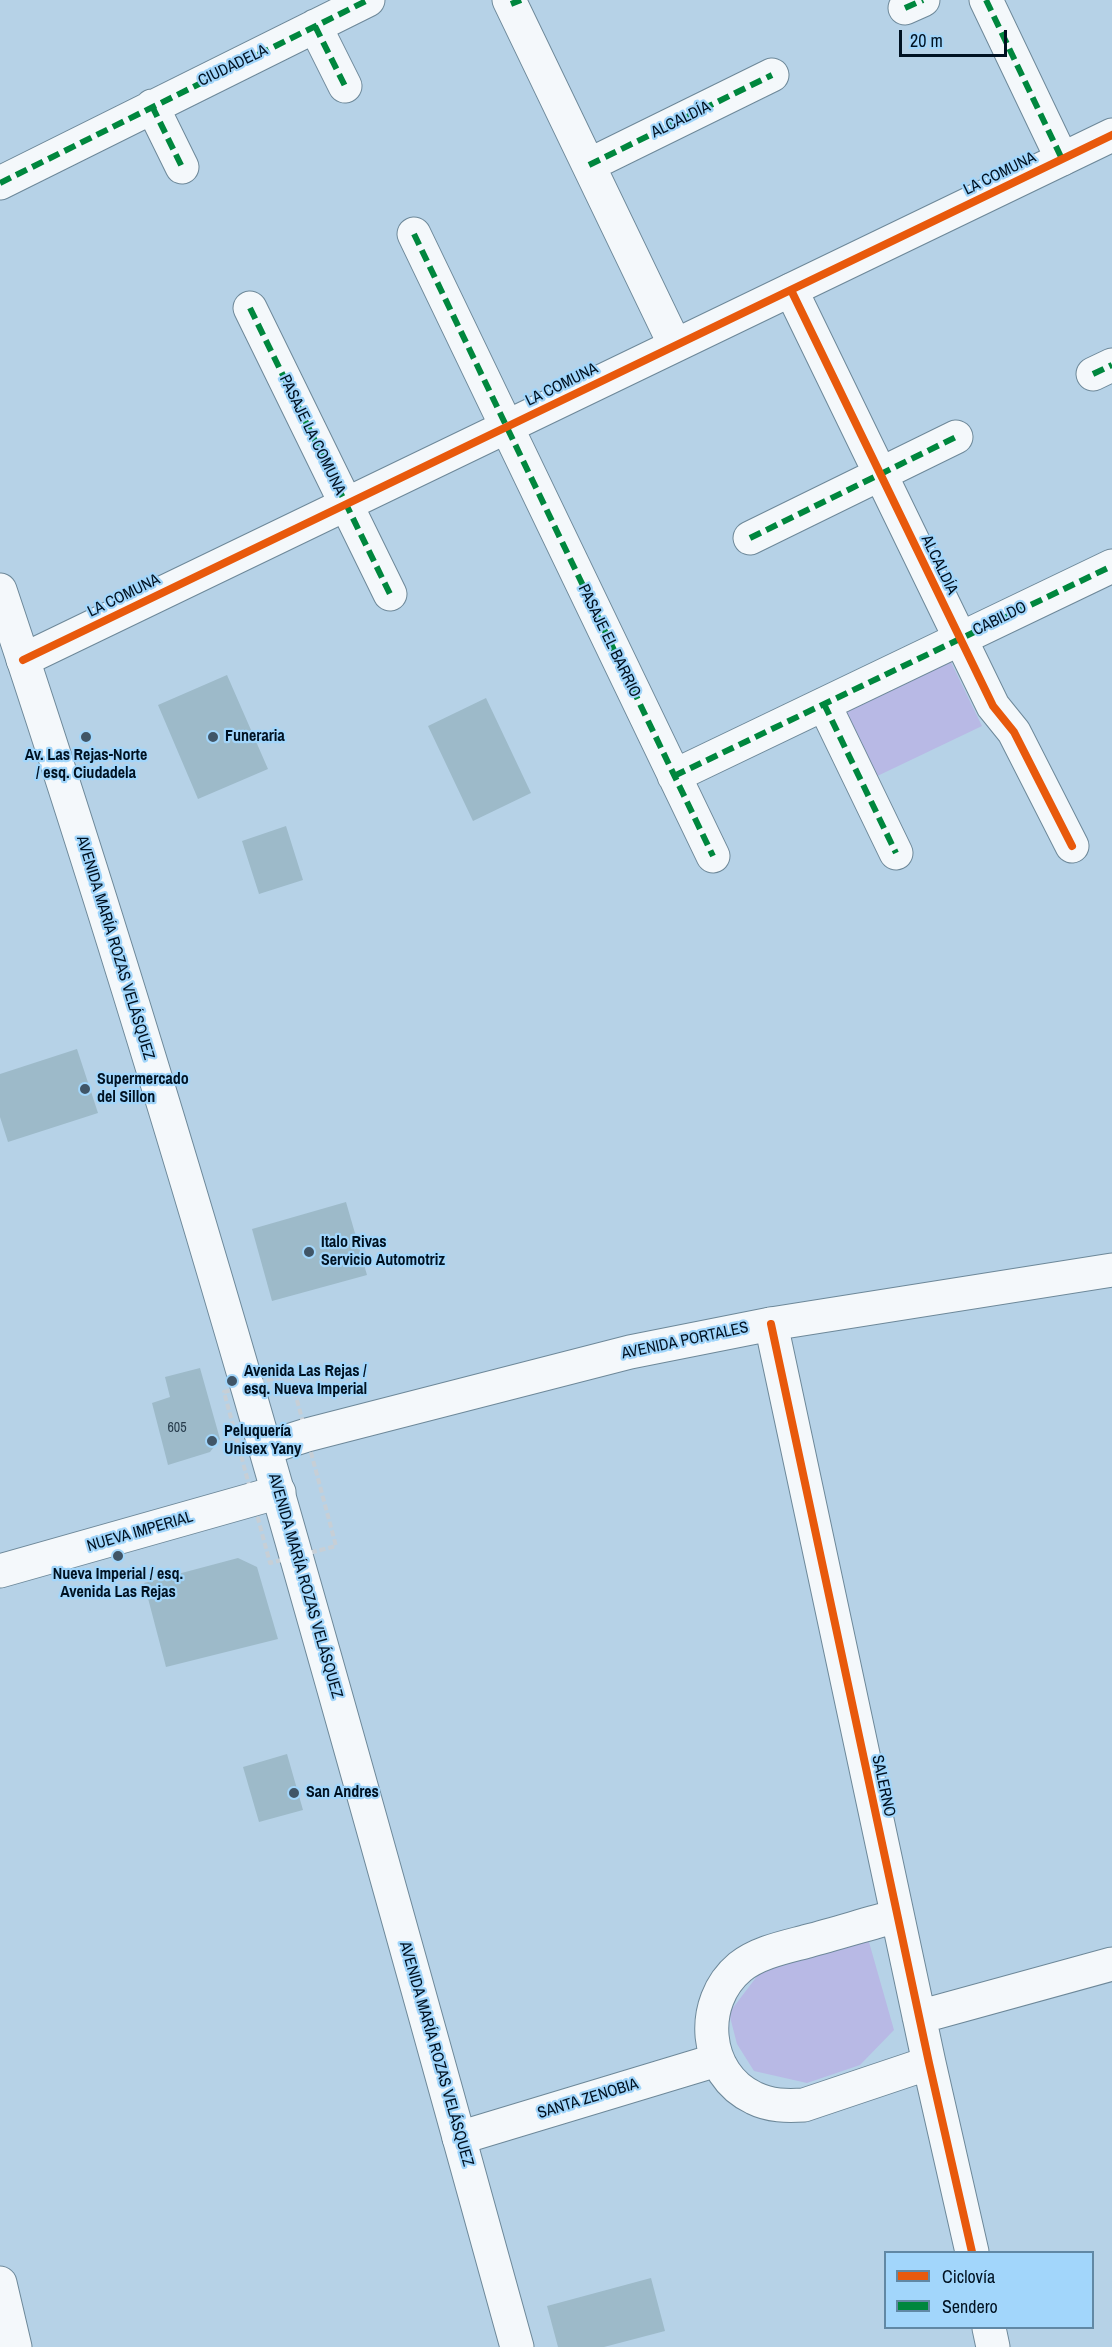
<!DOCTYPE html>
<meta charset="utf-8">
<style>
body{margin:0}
#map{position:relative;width:1112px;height:2347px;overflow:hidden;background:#b6d2e7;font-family:"Archivo Narrow",sans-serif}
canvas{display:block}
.legend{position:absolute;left:884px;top:2251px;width:210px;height:78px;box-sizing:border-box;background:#a2d6fb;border:2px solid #6188a4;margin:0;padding:8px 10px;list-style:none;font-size:18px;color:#001222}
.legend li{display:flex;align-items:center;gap:12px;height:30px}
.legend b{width:30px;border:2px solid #6188a4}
.scale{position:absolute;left:899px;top:30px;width:108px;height:27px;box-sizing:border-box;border:3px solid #001222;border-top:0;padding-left:8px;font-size:18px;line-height:21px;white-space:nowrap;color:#001222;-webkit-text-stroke:4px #a2d6fb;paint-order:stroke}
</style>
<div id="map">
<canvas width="1112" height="2347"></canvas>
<ul class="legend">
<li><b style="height:8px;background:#e8590c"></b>Ciclovía</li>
<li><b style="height:8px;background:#00873e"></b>Sendero</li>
</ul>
<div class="scale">20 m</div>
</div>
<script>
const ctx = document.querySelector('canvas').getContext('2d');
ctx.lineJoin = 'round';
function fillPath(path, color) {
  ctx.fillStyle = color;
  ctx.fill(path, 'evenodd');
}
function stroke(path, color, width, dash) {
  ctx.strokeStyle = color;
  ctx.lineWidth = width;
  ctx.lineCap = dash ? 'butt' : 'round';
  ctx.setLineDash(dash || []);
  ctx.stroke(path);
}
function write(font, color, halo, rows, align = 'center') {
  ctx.font = font + ' "Archivo Narrow",sans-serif';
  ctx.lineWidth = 4.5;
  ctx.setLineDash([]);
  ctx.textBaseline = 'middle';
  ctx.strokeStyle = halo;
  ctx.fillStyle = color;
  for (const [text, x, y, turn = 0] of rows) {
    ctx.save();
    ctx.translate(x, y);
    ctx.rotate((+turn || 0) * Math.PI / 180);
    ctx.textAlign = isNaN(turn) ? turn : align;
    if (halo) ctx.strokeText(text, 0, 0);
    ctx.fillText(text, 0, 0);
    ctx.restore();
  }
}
fillPath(new Path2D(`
 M949 658 982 726 869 780 835 710Z
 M869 1942 894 2030 860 2065 807 2083 754 2071 737 2044 729 2013 761 1971 816 1945Z`), '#b8b9e5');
fillPath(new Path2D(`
 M227 675 268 769 198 799 158 705Z
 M486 698 531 793 473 821 428 726Z
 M286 826 303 880 259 894 242 841Z
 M77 1049 98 1113 8 1142 0 1117V1074Z
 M346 1202 367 1275 272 1301 252 1229Z
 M200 1368 220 1439 210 1452 168 1465 152 1403 170 1397 165 1377Z
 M238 1558 257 1567 278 1639 166 1667 144 1583Z
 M287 1754 303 1810 259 1822 243 1767Z
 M651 2278 665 2331 604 2347H558L547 2306Z`), '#9dbac9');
const street = new Path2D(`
 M509 0 675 345
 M986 0 1062 159
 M905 8 923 0
 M315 26 345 86
 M152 106 182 167
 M589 165 772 75
 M0 183 368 0
 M414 234 713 856
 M791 290 993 706 1014 732 1072 846
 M250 308 390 594
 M1093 374 1112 365
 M750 538 956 437
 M824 704 896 853
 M674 776 1112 566
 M771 1324 929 2063 972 2252
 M897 1916C867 1924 838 1933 808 1941 786 1947 759 1952 740 1967 698 2002 703 2074 754 2098 770 2106 787 2106 804 2105L929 2063
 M919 2017 1112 1964
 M459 2138 717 2060
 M0 2283 15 2347
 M989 2328 993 2347`);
const secondary = new Path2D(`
 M23 660 1112 135
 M266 1448 307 1435 630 1352 771 1324 1112 1270
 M0 1571 279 1492`);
const primary = new Path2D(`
 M0 590C194 1169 354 1759 517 2347`);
stroke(street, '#6d8899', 35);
stroke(secondary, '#6d8899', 35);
stroke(primary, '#6d8899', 35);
stroke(new Path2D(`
 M290 1374 336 1546 270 1563 224 1392Z`), '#c7cfd6', 4, [6, 3]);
stroke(street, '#f4f8fb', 33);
stroke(secondary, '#f4f8fb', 33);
stroke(primary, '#f4f8fb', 33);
stroke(new Path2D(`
 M986 0 1062 159
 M511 4 521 0
 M905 8 923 0
 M315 26 345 86
 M152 106 182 167
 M589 165 772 75
 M0 183 368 0
 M414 234 713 856
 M250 308 390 594
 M1093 374 1112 365
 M750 538 956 437
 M824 704 896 853
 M674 776 1112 566`), '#00873e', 6, [12, 6]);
stroke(new Path2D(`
 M791 290 993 706 1014 732 1072 846
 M23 660 1112 135
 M771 1324 929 2063 972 2252`), '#e8590c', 8);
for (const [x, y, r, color] of [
 [86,737,6,"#405567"],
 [213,737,6,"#405567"],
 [85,1089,6,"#405567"],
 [309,1252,6,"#405567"],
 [232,1381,6,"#405567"],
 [212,1441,6,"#405567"],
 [118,1556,6,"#405567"],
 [294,1793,6,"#405567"]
]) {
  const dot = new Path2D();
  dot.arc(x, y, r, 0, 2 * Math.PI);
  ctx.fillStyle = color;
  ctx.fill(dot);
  stroke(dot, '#a2d6fb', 2);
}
write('14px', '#273c4c', null, [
 ["605",177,1428]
]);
write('16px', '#001222', '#a2d6fb', [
 ["CIUDADELA",233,66,-26],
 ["ALCALDÍA",681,120,-26],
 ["LA COMUNA",1000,174,-26],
 ["LA COMUNA",562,385,-26],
 ["PASAJE LA COMUNA",312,435,64],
 ["ALCALDÍA",939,565,64],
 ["LA COMUNA",124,596,-26],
 ["CABILDO",1000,619,-26],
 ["PASAJE EL BARRIO",609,641,64],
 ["AVENIDA MARÍA ROZAS VELÁSQUEZ",115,948,73],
 ["AVENIDA PORTALES",685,1341,-12],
 ["NUEVA IMPERIAL",140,1532,-16],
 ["AVENIDA MARÍA ROZAS VELÁSQUEZ",305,1586,74],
 ["SALERNO",883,1786,78],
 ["AVENIDA MARÍA ROZAS VELÁSQUEZ",436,2054,74],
 ["SANTA ZENOBIA",588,2099,-17]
]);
write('bold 16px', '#001222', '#a2d6fb', [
 ["Funeraria",225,737],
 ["Av. Las Rejas-Norte",86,756,"center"],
 ["/ esq. Ciudadela",86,774,"center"],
 ["Supermercado",97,1080],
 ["del Sillon",97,1098],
 ["Italo Rivas",321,1243],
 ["Servicio Automotriz",321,1261],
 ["Avenida Las Rejas /",244,1372],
 ["esq. Nueva Imperial",244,1390],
 ["Peluquería",224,1432],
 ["Unisex Yany",224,1450],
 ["Nueva Imperial / esq.",118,1575,"center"],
 ["Avenida Las Rejas",118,1593,"center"],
 ["San Andres",306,1793]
], 'left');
</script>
